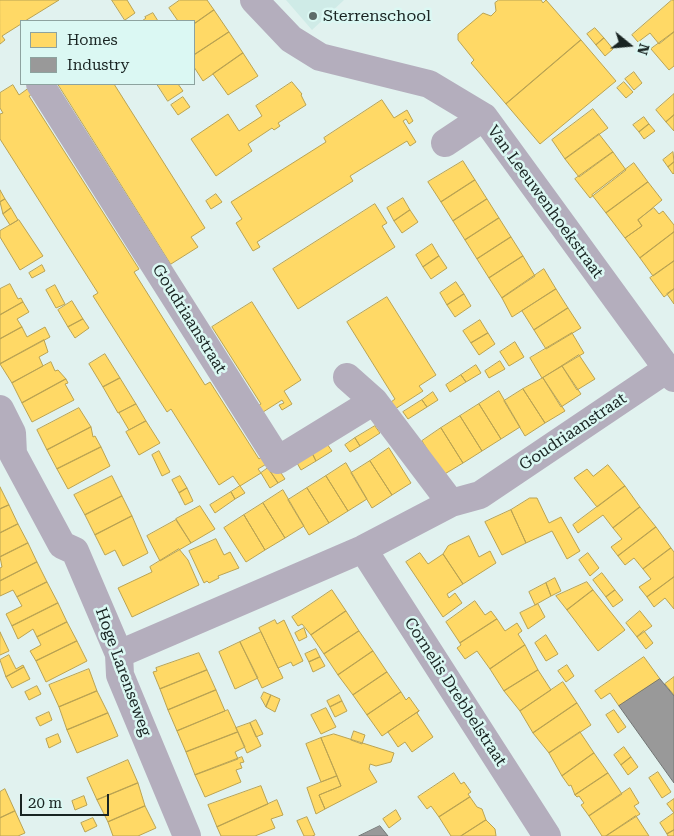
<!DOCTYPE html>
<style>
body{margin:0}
#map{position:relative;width:674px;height:836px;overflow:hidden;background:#e1f2ef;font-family:"Roboto Serif",serif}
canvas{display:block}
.legend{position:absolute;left:20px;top:20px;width:175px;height:65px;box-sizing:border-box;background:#dbf8f3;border:1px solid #8da39f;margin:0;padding:6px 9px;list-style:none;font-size:15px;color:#192422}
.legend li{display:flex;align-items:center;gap:10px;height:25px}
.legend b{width:25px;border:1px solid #8da39f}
.north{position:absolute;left:604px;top:20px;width:50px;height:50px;-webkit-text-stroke:4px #dbf8f3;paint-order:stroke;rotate:107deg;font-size:14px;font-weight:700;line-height:20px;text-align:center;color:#192422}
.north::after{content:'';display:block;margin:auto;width:18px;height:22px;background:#192422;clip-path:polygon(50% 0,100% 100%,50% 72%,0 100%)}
.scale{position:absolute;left:20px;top:794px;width:89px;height:22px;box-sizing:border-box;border:2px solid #192422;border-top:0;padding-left:6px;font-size:15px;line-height:18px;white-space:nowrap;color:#192422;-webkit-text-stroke:4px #dbf8f3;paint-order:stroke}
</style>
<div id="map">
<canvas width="674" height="836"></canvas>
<ul class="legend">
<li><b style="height:14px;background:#ffd966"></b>Homes</li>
<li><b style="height:14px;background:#999"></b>Industry</li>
</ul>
<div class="north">N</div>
<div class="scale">20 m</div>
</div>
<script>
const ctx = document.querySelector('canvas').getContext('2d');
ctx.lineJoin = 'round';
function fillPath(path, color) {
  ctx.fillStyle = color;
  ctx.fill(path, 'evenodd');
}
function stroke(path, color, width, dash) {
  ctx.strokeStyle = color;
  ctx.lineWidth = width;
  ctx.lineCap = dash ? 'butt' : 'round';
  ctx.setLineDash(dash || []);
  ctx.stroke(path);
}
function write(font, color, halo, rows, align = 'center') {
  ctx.font = font + ' "Roboto Serif",serif';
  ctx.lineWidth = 5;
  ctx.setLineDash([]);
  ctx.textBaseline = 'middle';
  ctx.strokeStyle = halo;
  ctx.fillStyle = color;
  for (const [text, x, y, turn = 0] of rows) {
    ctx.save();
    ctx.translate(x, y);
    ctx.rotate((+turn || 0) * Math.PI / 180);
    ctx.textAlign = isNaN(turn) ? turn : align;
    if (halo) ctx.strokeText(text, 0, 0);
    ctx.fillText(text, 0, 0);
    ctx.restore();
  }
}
fillPath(new Path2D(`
 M286 0H344L312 30Z`), '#cfebe7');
const homes = new Path2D(`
 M0 0H59L25 21H21V24L2 36 5 40 0 44Z
 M112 0H127L135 13 125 20Z
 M180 0H207L214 10 194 24V21H178L169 8Z
 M499 0H541L543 3 546 0 581 40 506 104 471 63 474 60 458 40V34L483 13 491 16 496 11 495 3Z
 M672 0H674V32L659 44 650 33 638 42 632 35Z
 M214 10 229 32 194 55V24Z
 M153 13 158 21H142L146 18 145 17Z
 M595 28 604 38 596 45 587 34Z
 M229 32 243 53 203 81 194 67V55Z
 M674 32V66L669 70 651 49Z
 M604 38 613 49 605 56 596 45Z
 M581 40 616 81 540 144 506 104Z
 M243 53 258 76 228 95 213 74Z
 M634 72 642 83 634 90 625 79Z
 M292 82 302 94 301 95 306 105 278 123 280 126 274 130 272 128 248 144 252 151 216 176 191 139 228 114 239 131 262 116 256 106Z
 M624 82 633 92 626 98 617 88Z
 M58 84H114L205 228 191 237 198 247 171 264Z
 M157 84H178L183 91 168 101Z
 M13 85 19 95 30 87 34 93 29 96 139 269 134 272 205 385 210 382 259 459 263 456 268 463 258 469 261 473 240 486 233 476 219 485 171 409 167 412 93 296 98 293 0 139V114L3 113 0 108V93Z
 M674 94V115L666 122 656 110Z
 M183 97 190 107 178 115 171 105Z
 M382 100 394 118 407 110 413 121 409 124 406 119 403 121 416 142 410 146 407 141 350 176 353 181 257 242 260 247 253 251 236 223 242 219 231 202 326 142 324 138Z
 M593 109 608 128 565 159 552 140Z
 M674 115V131L666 122Z
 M644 117 649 124 639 132 633 125Z
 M649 124 655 131 644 139 639 132Z
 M599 134 613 152 579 177 565 159Z
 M613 152 626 170 590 198 575 179Z
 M673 152 674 162 668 167 663 160Z
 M463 161 475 180 441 202 428 182Z
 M674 162V173L673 174 668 167Z
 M634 163 648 182 606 213 592 195Z
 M475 180 487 199 453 221 441 202Z
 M648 182 662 200 638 220 642 226 625 238 606 213Z
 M0 190 5 199 0 202Z
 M216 194 222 202 211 209 206 201Z
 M403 198 410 210 394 221 387 208Z
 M5 199 11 208 3 214 0 202Z
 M487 199 499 218 465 240 453 221Z
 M375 204 387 223 382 226 395 247 298 309 273 269Z
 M11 208 18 220 10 225 3 214Z
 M654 208 659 214 663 211 674 225V232L640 258 625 238 642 226 638 220Z
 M410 210 418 222 402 233 394 221Z
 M499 218 511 237 477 259 465 240Z
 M19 220 43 256 20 270 0 237V231Z
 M674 232V261L653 276 640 258Z
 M511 237 523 256 489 278 477 259Z
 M432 244 439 256 423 267 416 255Z
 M439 256 447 268 431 279 423 267Z
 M523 256 535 276 502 298 489 278Z
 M674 261V289L664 297 650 278Z
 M42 265 45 271 32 278 29 273Z
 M544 269 556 289 512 317 502 298Z
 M456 282 464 294 447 305 440 293Z
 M10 284 18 299 21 298 23 302 0 315V289Z
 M55 285 65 304 56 308 46 290Z
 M556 289 568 308 534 330 522 311Z
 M674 289V304L667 294Z
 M464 294 471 306 455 317 447 305Z
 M387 297 436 375 419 386 423 391 395 409 391 402 395 399 347 322Z
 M72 301 83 319 68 327 58 310Z
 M23 302 29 312 17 319 22 327 0 339V315Z
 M252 302 301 380 284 391 292 404 282 410 279 405 284 403 282 400 260 414 256 407 261 404 212 327Z
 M568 308 581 328 546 349 534 330Z
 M83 319 89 328 75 338 68 327Z
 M480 320 488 333 471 343 463 331Z
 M22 327 27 337 45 327 50 337 0 364V339Z
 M488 333 495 344 479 355 471 343Z
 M572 333 584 353 542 378 530 358Z
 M44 340 48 352 39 357 43 366 12 383 0 364Z
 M515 342 524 357 509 366 500 352Z
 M105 354 120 378 103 387 89 364Z
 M579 355 595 379 577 390 562 366Z
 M500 361 505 369 489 378 485 371Z
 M51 362 55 371 58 370 66 379 22 403 12 383Z
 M476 365 481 373 466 382 461 375Z
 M562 366 581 394 561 407 543 378Z
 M461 375 466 382 450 392 446 385Z
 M120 378 136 404 118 413 103 387Z
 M543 378 565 411 545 423 523 389Z
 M66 379 68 383 65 384 74 400 32 422 22 403Z
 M523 389 545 423 525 436 504 401Z
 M499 391 520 427 501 439 479 404Z
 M433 392 438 400 427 407 422 400Z
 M422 400 427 407 408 419 403 412Z
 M136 404 146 421 129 430 119 413Z
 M479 404 501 439 482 451 460 416Z
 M79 408 91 427 47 450 37 430Z
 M460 416 482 451 463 463 441 428Z
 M146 421 160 443 139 455 126 432Z
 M375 426 380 433 360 446 355 438Z
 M91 427 93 437 95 436 101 447 57 469 47 450Z
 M441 428 463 463 443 475 422 441Z
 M355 438 360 446 350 452 345 445Z
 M327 444 332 451 316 461 312 453Z
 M101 447 110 466 68 489 57 469Z
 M389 448 411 483 392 495 370 461Z
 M159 451 170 472 162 476 152 455Z
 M312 453 316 461 301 470 297 463Z
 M370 461 392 495 372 508 351 473Z
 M346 463 367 499 348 511 326 476Z
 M275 464 285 479 278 483 268 468Z
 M608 465 625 486 597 507 574 478 587 469 593 476Z
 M268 468 278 483 270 488 261 473Z
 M112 476 122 496 85 515 74 495Z
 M180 476 187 488 179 493 172 480Z
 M326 476 348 511 329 523 307 488Z
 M240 486 245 493 235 499 231 492Z
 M625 486 640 507 613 528 603 515 578 533 573 525Z
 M0 487 9 505 0 509Z
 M187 488 193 501 185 505 179 493Z
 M307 488 329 523 309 535 288 500Z
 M283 490 304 526 285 538 263 503Z
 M231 492 235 499 215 513 210 505Z
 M122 496 132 516 95 535 85 515Z
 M530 498H537L549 523 561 517 580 551 567 559 552 531 526 543 511 510Z
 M263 503 285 538 265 550 244 515Z
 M9 505 18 524 0 533V509Z
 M200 506 215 529 191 543 176 519Z
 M640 507 656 527 618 556 611 547 622 539 613 528Z
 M511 510 526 543 502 555 485 522Z
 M244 515 265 550 246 562 224 528Z
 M132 516 148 553 123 566 115 550 105 555 95 535Z
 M176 520 191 543 160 561 147 536Z
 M18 524 28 543 0 557V533Z
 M656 527 671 548 643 569 634 558 625 565 618 556Z
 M469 536 479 557 490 551 496 563 463 584 443 554 448 546Z
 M216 539 224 555 230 552 239 568 218 576 219 578 209 583 207 581 204 583 189 551Z
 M28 543 37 562 0 581V568L2 567 0 557Z
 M671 548 674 552V577L647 597 639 587 651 579 643 569Z
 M179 549 188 560 199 585 132 617 118 588 152 572 150 567Z
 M420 553 428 564 443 554 463 584 447 594 449 598 455 593 462 603 443 617 406 562Z
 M588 553 599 568 590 576 579 560Z
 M37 562 47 582 17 597 13 590 0 596V581Z
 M602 573 615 590 606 597 593 580Z
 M674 577V609L665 598 654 607 647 597Z
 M555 578 561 591 551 596 546 583Z
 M47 582 58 603 12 626 6 614 22 606 17 597Z
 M587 582 593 590 567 610 556 596Z
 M546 583 551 596 535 605 529 592Z
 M332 590 346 611 311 635 302 624 298 626 292 617Z
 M593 590 625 630 598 651 567 610Z
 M615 590 623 600 613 607 606 597Z
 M475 601 485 615 491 611 497 619 460 643 446 622Z
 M58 603 67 622 37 637 33 629 18 639 12 626Z
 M538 604 545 617 528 629 520 613Z
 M346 611 359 631 324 654 311 635Z
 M640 611 652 626 637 637 626 623Z
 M497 619 505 631 517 623 522 631 518 634 525 645 490 669 477 651 465 659 457 648 461 645 460 643Z
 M275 620 277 624 284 620 303 661 293 666 291 662 278 668 259 628Z
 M67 622 77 641 36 661 30 651 41 645 37 637Z
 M304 628 307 637 299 641 295 633Z
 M359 631 373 651 338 675 324 654Z
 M644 631 653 643 646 649 637 637Z
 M0 632 9 651 0 655Z
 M261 632 283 678 262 688 240 642Z
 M546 635 558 654 546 661 535 643Z
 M77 641 87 661 46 682 36 661Z
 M240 642 258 678 235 689 219 652Z
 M525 645 538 670 504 691 490 669Z
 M316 649 320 657 309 662 305 654Z
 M373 651 387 672 353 695 338 675Z
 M199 653 207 670 160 689 153 672 157 671 156 668Z
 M9 655 16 669 23 665 24 667 6 677 0 660Z
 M320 657 325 666 313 672 309 662Z
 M644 657 660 679 619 706 610 693 601 699 595 691Z
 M567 665 574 676 566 682 558 671Z
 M24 667 30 679 12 688 6 677Z
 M89 669 97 691 59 707 49 685Z
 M207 670 216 690 168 710 160 689Z
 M538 670 551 690 520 711 504 691Z
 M387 672 401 692 367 715 353 695Z
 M674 677V695L665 684Z
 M563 682 577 703 533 733 520 711Z
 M37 686 41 694 29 700 25 692Z
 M216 690 225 711 177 731 168 710Z
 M97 691 108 713 67 730 59 707Z
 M264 692 271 695 266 707 261 698Z
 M401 692 406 700 409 697 419 711 382 736 367 715Z
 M271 695 280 699 275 712 266 707Z
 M339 695 342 701 330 707 327 701Z
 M342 701 347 711 335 717 330 707Z
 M577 703 591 725 549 753 533 733Z
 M326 708 336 727 321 734 311 715Z
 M228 710 238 732 186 752 177 731Z
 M614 710 626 727 618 733 606 715Z
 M419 711 417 713 433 737 412 752 405 742 398 747 388 732Z
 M49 712 52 720 40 726 36 718Z
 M108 713 118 736 77 753 67 730Z
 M256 720 263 734 256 737 250 723Z
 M250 723 261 746 247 753 236 728Z
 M354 731 365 735 362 744 351 740Z
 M238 732 245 747 235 752 238 759 195 775 186 752Z
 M580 732 594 753 562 776 549 753Z
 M58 734 61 742 49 748 46 739Z
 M334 734 394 753 391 762 376 766 370 764 369 769 377 782 325 809 319 795 341 786 321 738Z
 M321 738 337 776 321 782 306 744Z
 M624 747 631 757 621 765 614 755Z
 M594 753 608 773 575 795 571 785 569 786 562 776Z
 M242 757 244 762 240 763 242 768 236 770 241 782 205 797 195 775Z
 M631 757 638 767 628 775 621 765Z
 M128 760 138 783 97 800 87 778Z
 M658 772 671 792 662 798 649 778Z
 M454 773 461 784 464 782 471 792 468 794 470 797 439 817 431 806 427 809 418 797Z
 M608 773 622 794 589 816 581 805 584 803 579 796 577 797 575 795Z
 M337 776 341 786 319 795 325 809 316 814 307 788Z
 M138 783 145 806 108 822 97 800Z
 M261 786 268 804 217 827 208 805Z
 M630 788 639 803 634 806 640 814 606 836H602L589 816Z
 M5 789 15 811 0 818V792Z
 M84 796 87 805 75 810 72 801Z
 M470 797 477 807 482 809 486 820 461 836H451L439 817Z
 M674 799V813L667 804Z
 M277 800 283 815 271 819 275 828 255 836H221L217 827Z
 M145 806 156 828 138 836H113L108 822Z
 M396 810 401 819 389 828 383 819Z
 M15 811 25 833 18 836H0V818Z
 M674 813V830L667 834 660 823Z
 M636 816 649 836H606Z
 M307 817 315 835 312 836H304L297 821Z
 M93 818 97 826 85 832 81 823Z
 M486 820 495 829 496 836H461Z
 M674 830V836H668L667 834Z`);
fillPath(homes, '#ffd966');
stroke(homes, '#baa352', 1);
const industry = new Path2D(`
 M660 679 674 696V783L619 706Z
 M380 826 388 836H359Z`);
fillPath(industry, '#999');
stroke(industry, '#737675', 1);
stroke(new Path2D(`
 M254 0 291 39 320 57 429 84 484 117 674 378
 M40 84 278 460 374 401
 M445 143 484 117
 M347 377 374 401 451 503
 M0 409 12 433 13 454 62 545 75 551 119 654 120 675 187 836
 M363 549 547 836
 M119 654 363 549 451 503 480 495 667 369`), '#b4aebd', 28);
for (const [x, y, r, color] of [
 [313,16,5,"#5f6c6a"]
]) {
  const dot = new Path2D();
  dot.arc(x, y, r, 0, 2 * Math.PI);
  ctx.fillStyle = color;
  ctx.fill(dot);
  stroke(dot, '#dbf8f3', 2);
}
write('16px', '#192422', '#dbf8f3', [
 ["Sterrenschool",323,16]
], 'left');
write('16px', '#192422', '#dbf8f3', [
 ["Van Leeuwenhoekstraat",545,202,54],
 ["Goudriaanstraat",189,319,58],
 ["Goudriaanstraat",573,432,-34],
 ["Hoge Larenseweg",123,672,70],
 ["Cornelis Drebbelstraat",455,692,57]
]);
</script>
